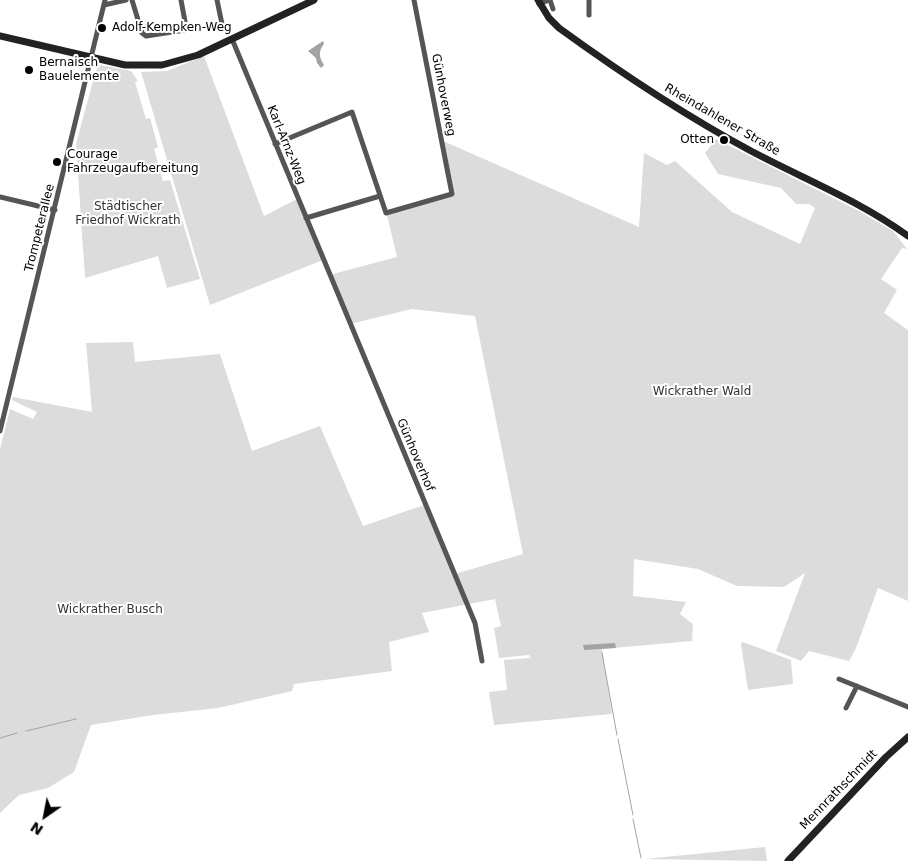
<!DOCTYPE html>
<meta charset="utf-8">
<style>
body{margin:0}
#map{position:relative;width:908px;height:861px;overflow:hidden;background:#fff;font-family:"DejaVu Sans",sans-serif}
canvas{display:block}
.north{position:absolute;left:20px;top:791px;width:50px;height:50px;-webkit-text-stroke:4px #fff;paint-order:stroke;rotate:213deg;font-size:14px;font-weight:700;line-height:20px;text-align:center;color:#000}
.north::after{content:'';display:block;margin:auto;width:18px;height:22px;background:#000;clip-path:polygon(50% 0,100% 100%,50% 72%,0 100%)}
</style>
<div id="map">
<canvas width="908" height="861"></canvas>
<div class="north">N</div>
</div>
<script>
const ctx = document.querySelector('canvas').getContext('2d');
ctx.lineJoin = 'round';
function fillPath(path, color) {
  ctx.fillStyle = color;
  ctx.fill(path, 'evenodd');
}
function stroke(path, color, width, dash) {
  ctx.strokeStyle = color;
  ctx.lineWidth = width;
  ctx.lineCap = dash ? 'butt' : 'round';
  ctx.setLineDash(dash || []);
  ctx.stroke(path);
}
function write(font, color, halo, rows, align = 'center') {
  ctx.font = font + ' "DejaVu Sans",sans-serif';
  ctx.lineWidth = 4;
  ctx.setLineDash([]);
  ctx.textBaseline = 'middle';
  ctx.strokeStyle = halo;
  ctx.fillStyle = color;
  for (const [text, x, y, turn = 0] of rows) {
    ctx.save();
    ctx.translate(x, y);
    ctx.rotate((+turn || 0) * Math.PI / 180);
    ctx.textAlign = isNaN(turn) ? turn : align;
    if (halo) ctx.strokeText(text, 0, 0);
    ctx.fillText(text, 0, 0);
    ctx.restore();
  }
}
fillPath(new Path2D(`
 M204 56 264 216 297 199 323 260 210 305 141 72 167 71Z
 M101 65 131 71 138 81 135 82 146 119 150 118 158 147 154 149 163 181 170 180 200 279 167 288 158 256 85 278 76 144 96 70Z
 M716 139 859 211 893 231 907 249 902 248 881 279 897 290 884 313 908 330V601L878 588 856 648 849 661 809 651 801 661 776 651 805 573 784 587 737 586 698 569 634 559 633 596 686 602 680 614 693 624 692 641 602 649 612 714 494 725 489 692 507 690 504 660 530 658 532 661 529 655 499 658 494 628 501 626 495 599 422 613 429 632 389 642 392 671 294 684 292 691 218 708 153 715 91 725 74 772 48 788 19 795 0 813V449L10 409 33 419 37 412 12 400 13 397 92 412 86 343 133 342 135 362 220 354 252 451 320 426 363 526 424 505 455 574 523 554 475 316 412 309 350 324 329 275 397 257 387 215 454 196 443 141 639 227 644 153 667 165 675 161 732 212 800 244 815 208 809 204H796L781 188 718 174 705 153Z
 M743 642 791 660 793 684 748 690 741 644Z
 M765 847 767 861 645 859Z`), '#dcdcdc');
fillPath(new Path2D(`
 M323 41 324 44C318 52 319 57 324 65L321 68 317 63 316 58 308 51Z
 M615 643 616 648 584 650 583 645Z`), '#a3a3a3');
stroke(new Path2D(`
 M602 653 617 735
 M26 731 76 719
 M0 738 17 733
 M618 739 633 815
 M633 819 641 858`), '#a3a3a3', 1);
stroke(new Path2D(`
 M132 0 142 33 146 36 185 30 186 27 181 0
 M217 0 222 24
 M550 0 553 9
 M539 4 549 0
 M104 5 126 0
 M589 15V0
 M232 39 475 623 482 661
 M275 144 352 112 386 213 452 194 414 0
 M0 197 55 210
 M306 218 380 196
 M0 431 105 0
 M839 679 908 707
 M846 708 857 686`), '#555', 5);
stroke(new Path2D(`
 M538 0 549 18 559 28C621 73 684 115 751 151 804 179 860 201 908 236
 M0 36 125 65H162L198 55 314 0
 M788 861 886 757 908 737`), '#222', 7);
for (const [x, y, r, color] of [
 [102,28,5,"#000"],
 [29,70,5,"#000"],
 [724,140,5,"#000"],
 [57,162,5,"#000"]
]) {
  const dot = new Path2D();
  dot.arc(x, y, r, 0, 2 * Math.PI);
  ctx.fillStyle = color;
  ctx.fill(dot);
  stroke(dot, '#fff', 2);
}
write('12px', '#000', '#fff', [
 ["Adolf-Kempken-Weg",112,28],
 ["Bernaisch",39,63],
 ["Bauelemente",39,77],
 ["Otten",714,140,"right"],
 ["Courage",67,155],
 ["Fahrzeugaufbereitung",67,169]
], 'left');
write('12px', '#000', '#fff', [
 ["Günhoverweg",443,95,79],
 ["Rheindahlener Straße",722,120,30],
 ["Karl-Arnz-Weg",286,145,68],
 ["Trompeterallee",40,228,-76],
 ["Günhoverhof",415,455,67],
 ["Mennrathschmidt",839,790,-46]
]);
write('12px', '#333', '#fff', [
 ["Städtischer",128,207],
 ["Friedhof Wickrath",128,221],
 ["Wickrather Wald",702,392],
 ["Wickrather Busch",110,610]
]);
</script>
